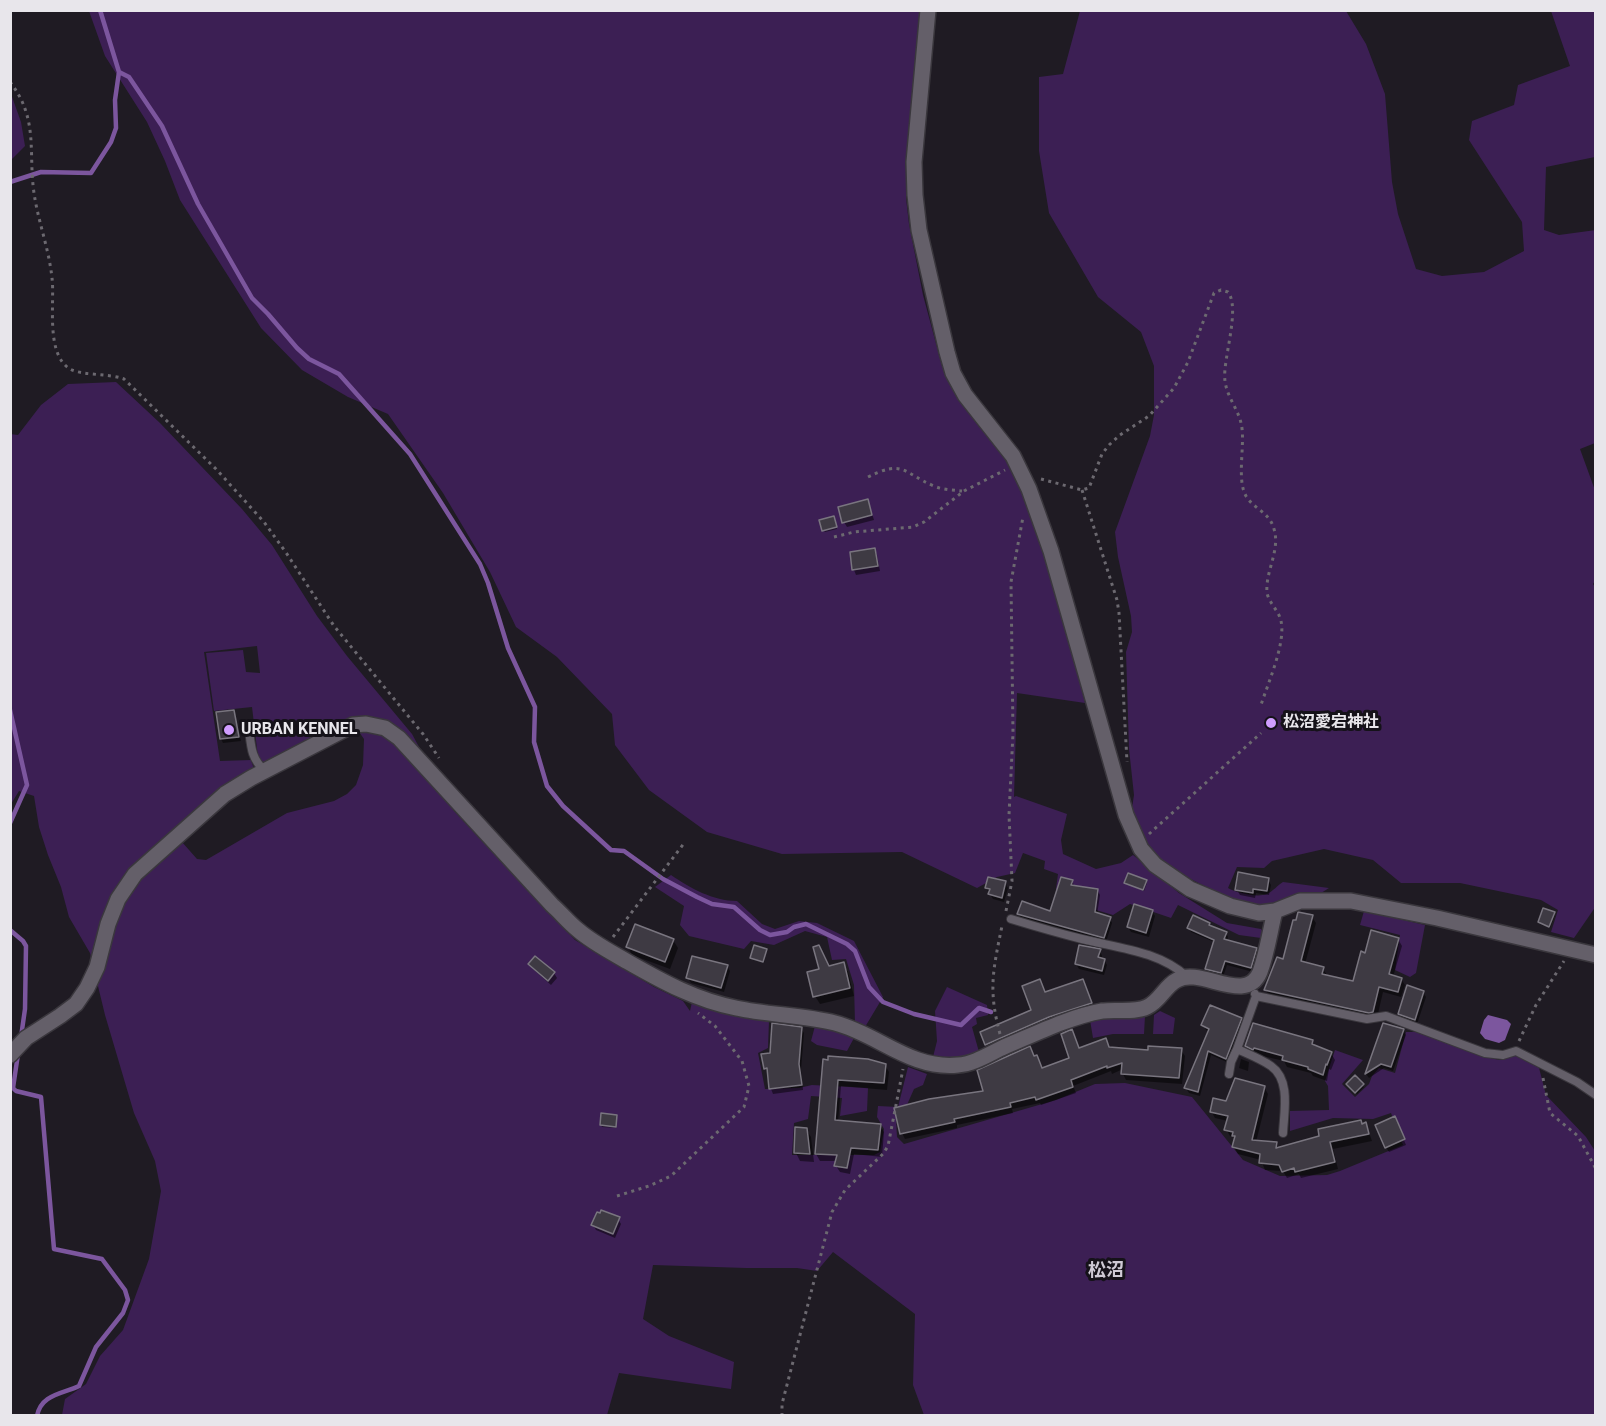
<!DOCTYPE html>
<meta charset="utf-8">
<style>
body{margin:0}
#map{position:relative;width:1606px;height:1426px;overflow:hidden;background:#1f1b23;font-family:Roboto,sans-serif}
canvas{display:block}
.frame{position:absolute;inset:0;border:12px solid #e8e6eb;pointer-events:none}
</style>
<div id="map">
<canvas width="1606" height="1426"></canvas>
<div class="frame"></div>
</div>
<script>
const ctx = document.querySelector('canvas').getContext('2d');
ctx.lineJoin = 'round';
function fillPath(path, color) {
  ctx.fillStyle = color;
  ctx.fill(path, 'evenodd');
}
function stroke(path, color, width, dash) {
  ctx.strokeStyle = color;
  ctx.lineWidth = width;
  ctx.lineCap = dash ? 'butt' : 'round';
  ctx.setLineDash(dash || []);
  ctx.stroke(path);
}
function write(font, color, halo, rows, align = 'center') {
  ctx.font = font + ' Roboto,"Noto Sans JP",sans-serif';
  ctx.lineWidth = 6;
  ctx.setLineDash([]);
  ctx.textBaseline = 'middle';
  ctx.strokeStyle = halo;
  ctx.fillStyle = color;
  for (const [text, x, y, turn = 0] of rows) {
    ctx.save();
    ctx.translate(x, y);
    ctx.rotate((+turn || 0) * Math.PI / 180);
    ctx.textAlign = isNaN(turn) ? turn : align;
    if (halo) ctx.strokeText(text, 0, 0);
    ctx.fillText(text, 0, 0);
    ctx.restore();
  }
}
fillPath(new Path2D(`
 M89 11H924L906 198 909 224 923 295 942 366 964 406 1012 465 1025 490 1062 608 1085 703 1017 693 1014 797 1016 796 1067 814 1061 840 1063 854 1096 869 1121 863 1133 855 1179 893 1227 923 1261 929 1263 932 1261 938 1239 935 1178 905 1171 918 1130 904 1113 915 1072 903 1056 889 1058 874 1044 869 1045 861 1023 853 1015 873 997 877 977 888 902 852 782 854 707 832 649 790 615 745 612 714 557 657 516 627 490 572 443 493 388 414 348 397 302 370 261 328 180 200 165 161 147 122 105 56Z
 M1080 11H1346L1366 44 1385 94 1392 182 1398 214 1416 269 1442 276 1484 272 1524 251 1522 222 1469 140 1472 121 1514 105 1518 85 1570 66 1551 11H1595V157L1546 167 1544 230 1559 235 1596 230 1595 443 1580 449 1596 493V579L1593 584 1596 589V906L1574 938 1551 932 1558 910 1541 900 1460 883H1401L1373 860 1324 849 1272 861 1264 868 1237 867 1228 888C1237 893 1257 898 1267 894 1272 892 1278 885 1283 882L1329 888 1321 893 1301 896 1273 905 1255 906 1222 895 1183 875 1158 858 1146 841 1132 808 1134 795 1129 749 1126 652 1132 632 1131 616 1118 557 1115 532 1150 436 1154 415V366L1141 332 1098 297 1049 213 1039 151V77L1063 74Z
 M11 94 21 122 25 146 11 160Z
 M116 382 160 423 242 509 272 545 317 616 347 656 412 734 454 811 575 940 654 987 683 1001 690 1011 692 1002 739 1017 769 1021 768 1048 758 1053 765 1089 799 1088 812 1085 868 1088 867 1111 840 1116 842 1098 811 1096 808 1119 794 1123 792 1155H874L880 1152 884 1129 877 1117 878 1106 898 1107 908 1067 927 1074 923 1085 914 1089 906 1107 907 1116 896 1119 897 1137 904 1144 1056 1100 1095 1084 1125 1083 1192 1097 1243 1160 1280 1176 1327 1175 1340 1171 1403 1145 1391 1113 1373 1119 1333 1118 1290 1131V1111L1329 1110 1328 1086 1325 1081 1335 1050 1363 1060 1342 1084 1355 1097 1369 1084 1372 1076 1379 1068 1395 1073 1406 1032H1416L1483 1056 1499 1060 1518 1055 1538 1064 1546 1095 1586 1137 1595 1151V1415H924L913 1385 915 1314 833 1252 817 1271 797 1268H746L653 1265 643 1319 669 1336 734 1362 731 1389 619 1373 607 1415H62L65 1399 86 1384 100 1356 123 1330 149 1259 161 1191 155 1161 134 1113 105 1015 90 953 69 917 61 887 48 855 39 827 34 796 19 791 11 804 10 434 18 435 41 405 68 384ZM257 646 260 673 246 672 243 650 206 653 214 711 252 707 258 757 262 762 267 763 352 722 364 739 363 765 356 785 347 794 334 801 287 813 206 860 197 859 182 842 254 769 251 760 220 761 204 652Z
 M671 875C690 888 713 901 737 901L762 924 775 929 799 921 817 923 854 941 883 997 865 1027 855 1024 854 985 846 959 832 960 827 937 805 931 774 945 751 941 744 949 689 936 680 925 684 906 655 887Z
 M1364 911 1425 925 1416 973 1410 977 1395 970 1400 935 1360 925Z
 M947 987 987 1005 988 1015 976 1018 977 1024 972 1027 979 1052 959 1058 933 1057 937 1041 935 1011Z
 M1160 1011 1175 1018 1173 1034H1153L1154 1015Z
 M1116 1015 1145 1016 1144 1034H1113L1093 1038 1090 1020Z
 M815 1026 833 1029 854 1038 847 1051 817 1045 811 1041Z`), '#3c1f54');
fillPath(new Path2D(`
 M1488 1015 1507 1020 1511 1024 1505 1040 1499 1043 1485 1039 1480 1033 1484 1020Z`), '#7c569e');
fillPath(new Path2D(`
 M868 501 874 520 847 527 844 522Z
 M834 519 837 529 825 532 823 530Z
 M875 550 877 555 880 571 856 575 854 570Z
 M233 712 241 741 223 743 221 739 218 714Z
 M1268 880 1271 885 1269 895 1256 893 1255 898 1240 895 1237 890Z
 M1072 881 1075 887 1098 891 1100 895 1097 915 1110 918 1112 923 1106 942 1021 919 1018 914 1050 913Z
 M1146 881 1147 883 1144 891 1125 883Z
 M1005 883 1008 888 1004 902 993 899 986 888Z
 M1152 911 1155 916 1149 937 1131 932 1128 927Z
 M1554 913 1555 915 1550 928 1540 924 1539 922Z
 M1312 917 1316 923 1305 964 1323 969 1327 975 1354 983 1366 954 1398 939 1402 946 1393 977 1401 979 1405 985 1401 997 1383 992 1377 1018 1269 996 1266 990Z
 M1209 924 1211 927 1226 933 1228 937 1227 941 1256 949 1258 953 1253 972 1227 965 1223 977 1209 973 1206 968 1214 942 1191 932 1189 928Z
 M673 940 678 948 670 969 632 955 628 947Z
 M766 950 764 963 753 960 752 958Z
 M1100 951 1102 956 1101 960H1104L1107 965 1104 975 1079 969 1076 964Z
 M535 958 554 973 557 978 551 985 533 969 530 964Z
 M843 964 848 972 854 996 820 1004 815 996 829 968Z
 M727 966 730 971 724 992 691 983 688 978Z
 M1083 981 1094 1009 990 1051 982 1032 1033 1011 1045 993Z
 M1423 992 1426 997 1417 1024 1402 1019 1399 1014Z
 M1241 1019 1244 1025 1229 1063 1211 1055 1200 1096 1189 1093 1186 1088 1209 1032 1206 1030 1203 1025Z
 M1384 1024 1403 1030 1406 1035 1393 1071 1384 1068 1369 1078 1366 1074Z
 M801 1028 804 1033 801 1070 803 1090 773 1094 771 1089 769 1073 765 1068 771 1054Z
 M1072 1031 1079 1050 1109 1046 1110 1048 1149 1051 1181 1050 1185 1056 1182 1084 1126 1080 1123 1074V1069L1112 1074 1111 1071 1073 1086 1076 1093 1041 1105 1040 1103 1012 1109 1013 1113 957 1125V1128L905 1139 902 1133 985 1092 1034 1058 1037 1057 1043 1070 1070 1059Z
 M1312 1041 1316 1047 1331 1053 1335 1060 1331 1070 1329 1069 1327 1081 1313 1076 1311 1073 1287 1067 1284 1061 1250 1053 1246 1046Z
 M1241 1059 1249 1062 1248 1071 1239 1068Z
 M824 1061 885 1065 889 1072 887 1090 841 1086 838 1122 880 1125 884 1132 882 1157 854 1154 850 1174 840 1172 836 1166 837 1161H820L816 1154Z
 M1355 1078 1364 1087 1357 1094 1349 1086Z
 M1264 1087 1268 1094 1256 1142 1276 1144 1279 1149 1366 1124 1372 1141 1333 1149 1338 1169 1301 1178 1299 1174 1287 1178 1283 1171 1265 1170 1261 1160 1238 1154 1234 1147 1235 1138 1230 1136 1226 1129 1228 1121 1215 1118 1211 1111Z
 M616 1116V1128L602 1127 601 1125Z
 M1397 1123 1406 1145 1389 1152 1386 1147Z
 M806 1129 811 1137 814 1162 800 1161 796 1153Z
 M618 1219 621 1224 615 1238 596 1230 593 1225Z`), '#0007');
stroke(new Path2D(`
 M119 72 129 77 162 126 198 204 252 298 268 314 297 348 309 359 339 374 410 454 480 564 488 583 508 648 535 707 534 742 547 786 563 806 611 850 624 851 663 879 697 897 712 904 734 907 760 930 770 935 787 932 794 927 806 924 847 944 855 951 869 987 883 1002 914 1014 961 1025 979 1008 991 1012
 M10 182 41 172 91 173 111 142 116 128 115 100 119 72 100 10
 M10 710 27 785 10 823
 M10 930 23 941 26 946 25 1009 21 1037
 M18 1054 13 1088 16 1091 41 1097 54 1249 102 1259 125 1290 128 1300 123 1313 96 1347 79 1386C63 1394 41 1394 37 1416`), '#7c569e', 4.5);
const building = new Path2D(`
 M868 499 872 515 842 523 838 507Z
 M834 516 837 527 822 531 819 520Z
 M875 548 878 566 852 570 850 552Z
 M234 710 239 737 220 739 216 712Z
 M1238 872 1269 878 1267 891 1253 889V893L1235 890Z
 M1128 873 1147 880 1143 890 1124 883Z
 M988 877 1006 881 1002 898 988 894 990 889 985 888Z
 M1061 877 1073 880 1071 885 1098 889 1095 912 1111 917 1104 938 1017 914 1022 901 1050 911Z
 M1134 904 1153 910 1146 933 1127 927Z
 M1543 908 1555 912 1549 927 1538 922Z
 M1298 912 1313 915 1301 961 1324 967 1322 974 1353 981 1361 951 1365 953 1371 930 1399 938 1389 974 1402 978 1398 992 1379 987 1373 1012 1369 1013 1264 990 1277 957 1283 959 1293 920H1296Z
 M1193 915 1210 923 1209 925 1227 932 1224 939 1257 948 1251 968 1225 961 1221 973 1205 969 1214 940 1187 928Z
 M635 924 674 939 665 962 626 947Z
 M754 945 767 949 763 962 750 958Z
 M819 945 829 966 844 962 850 988 813 997 807 972 819 969 813 947Z
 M1079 945 1101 949 1098 957 1105 959 1102 971 1075 964Z
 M535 956 555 972 548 981 528 964Z
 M692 956 728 965 721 988 686 978Z
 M1040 979 1045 992 1083 979 1092 1003 1049 1017 985 1045 980 1032 1031 1010 1022 986Z
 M1407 985 1424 991 1415 1020 1398 1014Z
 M1210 1005 1242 1018 1226 1059 1208 1051 1198 1092 1184 1088 1209 1029 1201 1025Z
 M772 1023 802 1027 799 1064 802 1085 769 1089 767 1068 764 1069 761 1054 770 1053Z
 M1253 1023 1313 1040 1312 1044 1332 1052 1327 1065 1326 1064 1323 1075 1308 1069V1067L1282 1060 1283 1056 1254 1048 1253 1050 1245 1046Z
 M1383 1023 1404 1029 1391 1067 1381 1064 1365 1074Z
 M1072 1029 1079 1048 1106 1038 1109 1047 1148 1050V1046L1182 1048 1179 1078 1121 1074 1122 1063 1107 1068V1066L1071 1080 1073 1087 1036 1100 1035 1097 1010 1103 1011 1107 954 1119 955 1122 900 1134 894 1108 929 1099 983 1091 977 1070 1030 1046 1034 1056 1037 1055 1042 1068 1069 1058 1061 1034Z
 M828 1056 868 1059 886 1064 884 1083 838 1080 835 1120 881 1124 878 1150 851 1148 847 1168 834 1166 837 1155 815 1154 823 1059 828 1060Z
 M1355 1075 1364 1084 1355 1093 1346 1084Z
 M1235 1078 1265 1086 1252 1140 1277 1142 1276 1148 1319 1136 1318 1129 1361 1120 1362 1124 1366 1122 1369 1134 1330 1142 1335 1162 1295 1172 1294 1168 1282 1172 1279 1165 1259 1163 1260 1154 1232 1147 1235 1136H1232L1233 1132 1224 1130 1228 1116 1210 1112 1213 1098 1226 1101Z
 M601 1113 617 1115 616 1127 600 1125Z
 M1395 1116 1405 1139 1385 1148 1375 1125Z
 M795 1127 807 1128 810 1154 794 1153Z
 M601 1210 620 1217 613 1234 591 1225 597 1212 600 1213Z`);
fillPath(building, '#3e3a43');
stroke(building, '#79757f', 1.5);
const lane = new Path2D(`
 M249 729C251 746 251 759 265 771
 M1011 919C1034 926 1058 933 1082 939 1118 948 1158 951 1186 976
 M1256 996 1367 1019 1386 1016 1485 1053 1503 1055 1516 1051 1577 1082 1596 1095
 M1237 1049C1248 1054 1261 1059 1271 1066 1291 1080 1284 1112 1283 1133
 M1229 1074 1231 1062 1237 1049 1256 996 1255 994`);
const street = new Path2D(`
 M928 10 914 162 915 195 919 230 947 352 953 373 965 395 1013 456 1029 489 1051 551 1126 815 1141 849 1155 865 1190 889 1230 906 1259 913 1275 911 1300 901H1351L1437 918 1596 955
 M10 1055 26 1038 60 1016 76 1004 87 988 97 967 108 924 118 899 135 874 225 794 251 778 353 725 366 724 385 728 399 738 552 905C561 913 569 923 578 930 593 943 611 952 628 962 663 982 696 1000 736 1008 768 1015 803 1015 835 1023 878 1034 911 1070 958 1065 974 1064 989 1054 1004 1047 1035 1034 1069 1017 1102 1011 1116 1009 1134 1013 1147 1007 1160 1001 1165 986 1177 980 1200 966 1246 1006 1260 972 1267 953 1270 931 1275 911`);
stroke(lane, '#3a373d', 10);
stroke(street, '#3a373d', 18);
stroke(new Path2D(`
 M10 82C39 119 28 152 34 193 38 221 49 249 52 278 55 302 45 354 70 369 83 376 108 373 124 379L216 469 264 522 287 554 334 626 423 734 439 758
 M868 477C904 459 903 473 934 486 943 490 953 490 962 491
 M1041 479 1082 490 1089 488 1102 454 1109 445 1120 435 1149 416 1174 388 1188 362 1214 293 1221 290 1228 292C1241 309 1222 361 1225 381 1227 397 1238 409 1241 423 1246 442 1236 479 1246 496 1253 508 1268 512 1273 526 1282 549 1265 570 1267 593 1269 603 1279 611 1281 621 1286 643 1268 683 1261 705
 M1082 490 1117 600 1119 613 1127 762
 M834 537 854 532 913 527 924 522 964 491 1005 470
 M1149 834 1261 733
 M1006 911 1012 881 1009 815 1013 733 1011 582 1023 517
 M613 937 685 842
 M1000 1034C988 990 993 970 1002 926
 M1519 1041 1536 1005 1564 961
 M1543 1078 1550 1113 1578 1136 1596 1169
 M617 1196 649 1186 671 1176 744 1107 749 1086 742 1061 715 1026 698 1013
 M782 1416V1404L832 1212 845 1190 883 1154 888 1146 903 1069`), '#6c6970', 3, [3, 4.5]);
stroke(lane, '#645f69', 8);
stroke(street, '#645f69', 15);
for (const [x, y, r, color] of [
 [1271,723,6,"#d09dff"],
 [229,730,6,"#d09dff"]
]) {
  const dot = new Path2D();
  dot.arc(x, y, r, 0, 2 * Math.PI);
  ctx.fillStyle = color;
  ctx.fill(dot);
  stroke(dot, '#151219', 2);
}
write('bold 16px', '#e8e6eb', '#151219', [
 ["松沼愛宕神社",1283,723],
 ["URBAN KENNEL",241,730]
], 'left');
write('bold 18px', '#cfcad5', '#151219', [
 ["松沼",1106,1271]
]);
</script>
